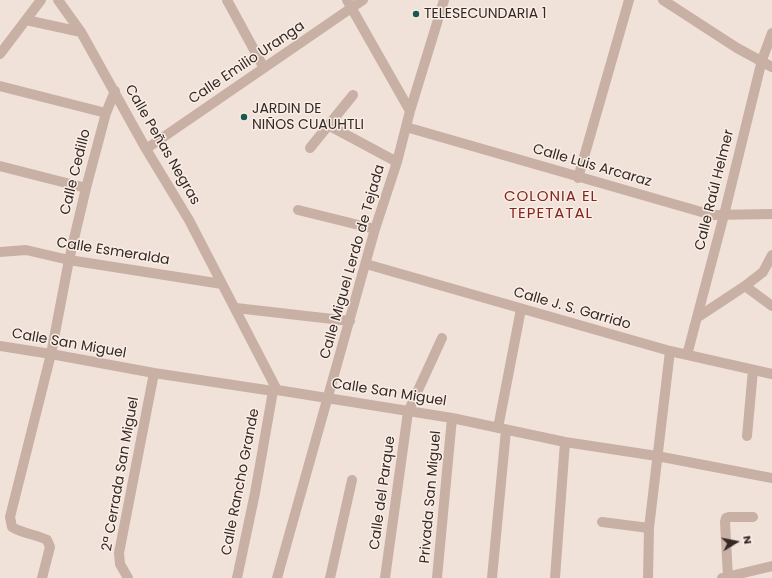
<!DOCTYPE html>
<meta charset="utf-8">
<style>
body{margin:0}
#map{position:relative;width:772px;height:578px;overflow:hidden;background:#f1e2d9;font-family:Poppins,sans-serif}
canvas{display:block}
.north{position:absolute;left:716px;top:522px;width:40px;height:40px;-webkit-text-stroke:3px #f9ede5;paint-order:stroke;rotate:80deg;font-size:11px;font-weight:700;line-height:16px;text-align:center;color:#352926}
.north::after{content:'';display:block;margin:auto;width:14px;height:18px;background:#352926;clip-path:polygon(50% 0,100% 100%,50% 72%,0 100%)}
</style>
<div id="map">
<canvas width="772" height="578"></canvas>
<div class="north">N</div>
</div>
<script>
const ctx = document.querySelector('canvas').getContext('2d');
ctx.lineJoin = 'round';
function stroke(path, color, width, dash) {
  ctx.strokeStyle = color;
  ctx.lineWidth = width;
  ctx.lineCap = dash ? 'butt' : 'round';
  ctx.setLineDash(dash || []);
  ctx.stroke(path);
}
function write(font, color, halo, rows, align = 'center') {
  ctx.font = font + ' Poppins,sans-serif';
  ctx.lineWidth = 3;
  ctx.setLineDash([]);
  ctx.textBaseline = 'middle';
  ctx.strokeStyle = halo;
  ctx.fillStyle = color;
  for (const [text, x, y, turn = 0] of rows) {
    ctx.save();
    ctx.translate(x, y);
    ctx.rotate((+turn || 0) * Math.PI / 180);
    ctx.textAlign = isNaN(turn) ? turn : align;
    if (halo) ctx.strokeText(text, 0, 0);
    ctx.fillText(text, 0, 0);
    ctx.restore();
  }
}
stroke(new Path2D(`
 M58 0 81 32 146 149 189 220 277 390
 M227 0 264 68
 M347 0 410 111
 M663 0 737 48 772 67
 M26 20 81 32
 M0 54 41 0
 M0 86 106 113
 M328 125 397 162
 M406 127 712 215 772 214
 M310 148 353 95
 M146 149 363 0
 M0 166 86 188
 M578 178 629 0
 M298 210 375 229
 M0 252 26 250 69 260 222 284
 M366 264 670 351 772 374
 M745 286 772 306
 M236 308 350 321
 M698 317 745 286 763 272 772 255
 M0 346 51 354 154 373 273 391 277 390 452 418 565 442 657 456 772 478
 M687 355 724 215 762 60 772 33
 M498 428 521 309
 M747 436 753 370
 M602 522 649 528
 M728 577 725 522 726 518 729 517H753
 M42 578 50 547 47 540C36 534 23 534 12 527L10 517 51 354 69 260 86 188 106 113 115 91
 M128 578 120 564 119 553 154 373
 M237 578 255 493 273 391
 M277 578 375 229 397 162 410 111 444 0
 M330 578 352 480
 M385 578 408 412 442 338
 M437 578 452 418
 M492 578 506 430
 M555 578 565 442
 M648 578 649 528 670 351
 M722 578 772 566`), '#c9b0a5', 10);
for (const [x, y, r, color] of [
 [416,14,4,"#1c5650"],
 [244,117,4,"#1c5650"]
]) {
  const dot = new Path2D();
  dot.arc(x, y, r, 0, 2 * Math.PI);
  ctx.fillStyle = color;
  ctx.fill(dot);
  stroke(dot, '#f9ede5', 1.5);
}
write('14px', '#352926', '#f9ede5', [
 ["TELESECUNDARIA 1",424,14],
 ["JARDIN DE",252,109],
 ["NIÑOS CUAUHTLI",252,125]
], 'left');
write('14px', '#352926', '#f9ede5', [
 ["Calle Emilio Uranga",247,63,-34],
 ["Calle Peñas Negras",162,145,60],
 ["Calle Luis Arcaraz",592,166,16],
 ["Calle Cedillo",76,172,-76],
 ["Calle Raúl Helmer",715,190,-76],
 ["Calle Esmeralda",113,252,9],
 ["Calle Miguel Lerdo de Tejada",353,262,-74],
 ["Calle J. S. Garrido",572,309,16],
 ["Calle San Miguel",69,344,10],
 ["Calle San Miguel",389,393,9],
 ["2ª Cerrada San Miguel",121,474,-80],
 ["Calle Rancho Grande",241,482,-79],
 ["Calle del Parque",383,493,-82],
 ["Privada San Miguel",431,497,-85]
]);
ctx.letterSpacing = '1px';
write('15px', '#832720', '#f9ede5', [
 ["COLONIA EL",551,197],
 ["TEPETATAL",551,214]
]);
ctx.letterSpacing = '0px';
</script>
